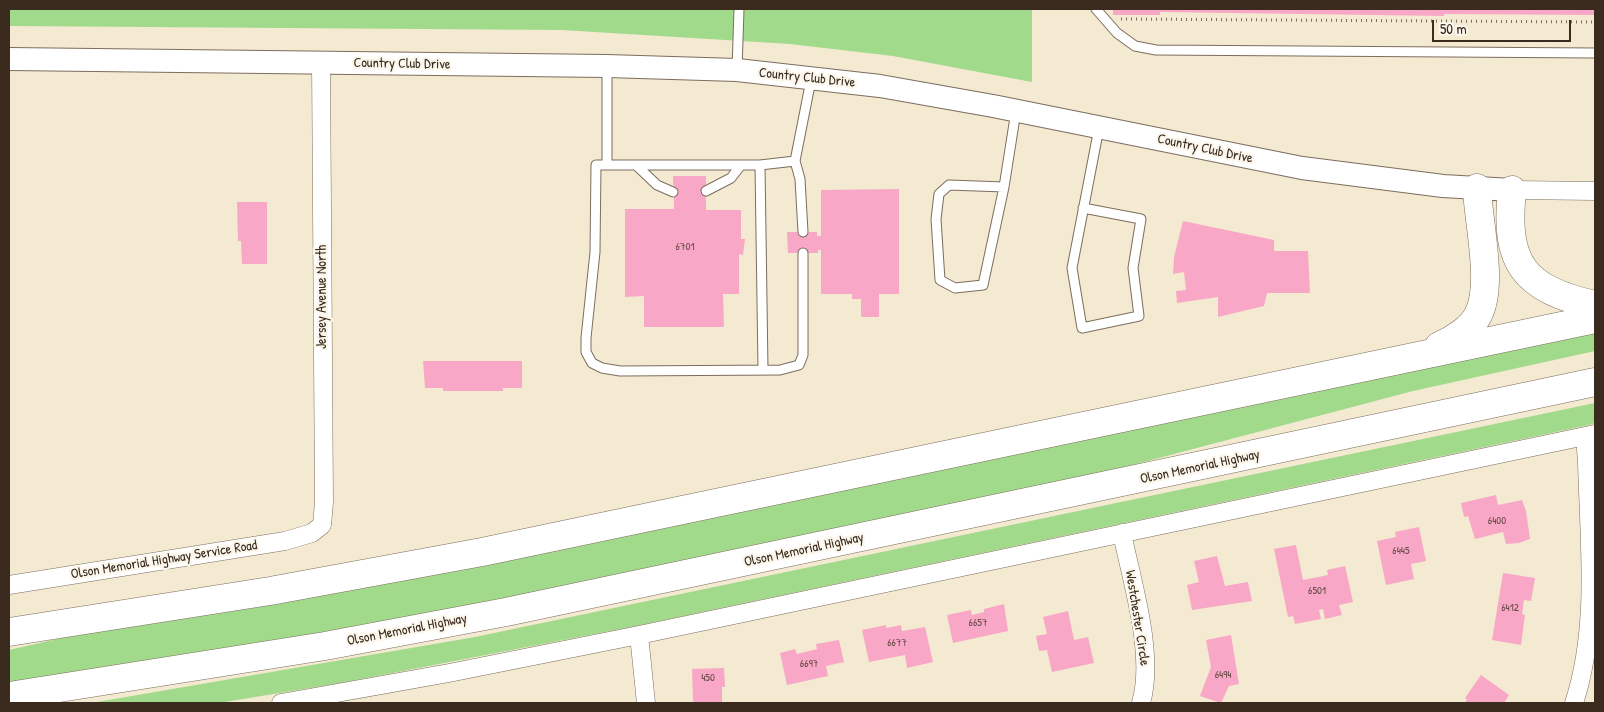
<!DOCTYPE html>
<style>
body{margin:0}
#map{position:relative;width:1604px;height:712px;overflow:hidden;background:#f4e9d1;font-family:"Patrick Hand",sans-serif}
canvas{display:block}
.frame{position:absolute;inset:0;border:10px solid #3b2a1e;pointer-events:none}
.scale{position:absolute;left:1432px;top:20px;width:139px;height:22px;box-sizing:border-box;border:2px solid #3b2a1e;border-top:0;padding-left:6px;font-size:15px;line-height:18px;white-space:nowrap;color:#3b2a1e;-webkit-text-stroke:4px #fbf7ec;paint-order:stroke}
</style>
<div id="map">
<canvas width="1604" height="712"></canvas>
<div class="frame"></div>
<div class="scale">50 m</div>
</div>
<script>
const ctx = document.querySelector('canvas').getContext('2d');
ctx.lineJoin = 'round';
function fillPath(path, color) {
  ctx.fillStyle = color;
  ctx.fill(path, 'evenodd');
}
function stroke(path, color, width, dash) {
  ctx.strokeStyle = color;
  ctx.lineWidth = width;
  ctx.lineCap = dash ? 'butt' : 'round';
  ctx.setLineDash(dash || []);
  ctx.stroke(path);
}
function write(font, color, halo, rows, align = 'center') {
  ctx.font = font + ' "Patrick Hand",sans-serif';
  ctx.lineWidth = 4.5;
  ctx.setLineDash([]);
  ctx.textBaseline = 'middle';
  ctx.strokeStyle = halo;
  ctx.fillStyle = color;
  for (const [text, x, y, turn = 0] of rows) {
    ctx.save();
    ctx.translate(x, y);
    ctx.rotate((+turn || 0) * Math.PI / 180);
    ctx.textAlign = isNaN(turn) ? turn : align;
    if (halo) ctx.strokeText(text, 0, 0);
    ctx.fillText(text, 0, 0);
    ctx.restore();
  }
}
fillPath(new Path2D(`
 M9 9H1032V82L893 56 790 44 562 30 9 26Z
 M1595 331V351L1413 391 1121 468 967 503 434 613 211 652 9 683V650L66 637Z
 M1595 403V423L1589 425 636 626 346 682 219 703H91L475 637Z`), '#a2da8c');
fillPath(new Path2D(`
 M1113 9H1595V15L1444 14V16L1160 12V15H1113Z
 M673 176H706V210H741V239H745L743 255 739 254V294H723L724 327H644V296L625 297V209H674Z
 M899 189V294H879V317H861V299H852V294H821V250H818V253H788L787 232H817V236H821V190Z
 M237 202H267V264H242L241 241H238Z
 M1183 221 1274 240V251H1308L1310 293H1267L1264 306 1218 317V297L1177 303 1176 291 1186 290 1184 272 1173 274 1174 257Z
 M423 361H522V388H503V391H443V388H425Z
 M1496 495 1498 505 1522 500 1526 511 1530 539 1519 543 1506 544 1503 532 1475 539 1468 516 1464 517 1461 503Z
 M1419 527 1426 561 1411 564 1414 579 1386 585 1377 541 1396 537 1395 532Z
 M1296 545 1303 580 1328 575 1327 570 1345 566 1353 602 1339 605 1342 615 1325 619 1323 609 1319 610 1321 619 1295 624 1293 616 1288 617 1274 549Z
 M1217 556 1225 586 1248 582 1252 601 1192 610 1187 585 1199 582 1194 561Z
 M1503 573 1535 578 1531 601 1524 600 1522 614 1525 615 1521 645 1492 640Z
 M1004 604 1008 631 953 643 947 615 971 610 972 615 984 612V609Z
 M1068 611 1074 640 1088 637 1094 663 1052 672 1047 650 1039 651 1036 636 1047 634 1043 617Z
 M886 625V628L901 625 902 631 925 627 933 662 907 668 905 655 869 662 862 630Z
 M1231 635 1239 684 1229 686 1221 703 1200 696 1211 667 1206 640Z
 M839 640 844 662 826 666 828 676 787 685 780 653 795 649 797 654 817 649 816 644Z
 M724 668 725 687H722V703H693L692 669Z
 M1481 675 1509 695 1504 703H1465L1467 699 1465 698Z`), '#f8a8c6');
const service = new Path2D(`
 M1096 9 1117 33 1135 46 1156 50 1595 53
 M607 66V165H596L595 252 586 338V352L592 363 602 368 620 371 780 370 799 365 803 355V253
 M737 70 739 9
 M607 165H760L795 161
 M636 165 657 185 673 192
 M760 165 763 369
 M1004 187 983 285 955 288 940 280 936 219 939 194 949 185 1004 187 1016 111
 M706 191 731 178 741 165
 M1083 208 1141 219 1133 268 1139 316 1082 328 1072 268 1099 128
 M803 232 800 179 795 161 811 80`);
const minor = new Path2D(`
 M1512 190 1595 191
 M1122 533C1132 583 1155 654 1141 703
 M9 585 285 541 312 533 322 525 324 502 321 62
 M639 635 646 703
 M281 703 449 673 639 635 1595 434
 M1574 703C1599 627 1589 542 1587 462L1585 436`);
const tertiary = new Path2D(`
 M9 59 607 66 737 70 880 86 993 106 1302 168 1443 186 1512 190`);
const trunk = new Path2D(`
 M1512 190C1504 264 1524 289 1595 305
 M1439 346C1453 340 1471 329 1478 315 1494 285 1478 222 1477 188
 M9 632 270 591 482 552 1595 319
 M9 696 325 646 506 612 1595 382`);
stroke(service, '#7c6d5d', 11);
stroke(minor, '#7c6d5d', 19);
stroke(tertiary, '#7c6d5d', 24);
stroke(trunk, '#7c6d5d', 29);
stroke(new Path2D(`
 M1121 19 1595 22`), '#7c6d5d', 3, [1, 4]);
stroke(service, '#fff', 9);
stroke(minor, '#fff', 18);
stroke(tertiary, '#fff', 22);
stroke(trunk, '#fff', 28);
write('11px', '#6a4a48', null, [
 ["6701",685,247],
 ["6400",1497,521],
 ["6445",1401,551],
 ["6501",1317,591],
 ["6412",1510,608],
 ["6657",978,623],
 ["6677",897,643],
 ["6697",809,664],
 ["6494",1223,675],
 ["450",708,678]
]);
write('14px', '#3b2a1e', '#fbf7ec', [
 ["Country Club Drive",402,64,1],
 ["Country Club Drive",807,78,6],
 ["Country Club Drive",1205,149,12],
 ["Jersey Avenue North",322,297,-90],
 ["Olson Memorial Highway",1200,467,-12],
 ["Olson Memorial Highway",804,550,-12],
 ["Olson Memorial Highway Service Road",164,560,-9],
 ["Westchester Circle",1137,618,81],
 ["Olson Memorial Highway",407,630,-11]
]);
</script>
